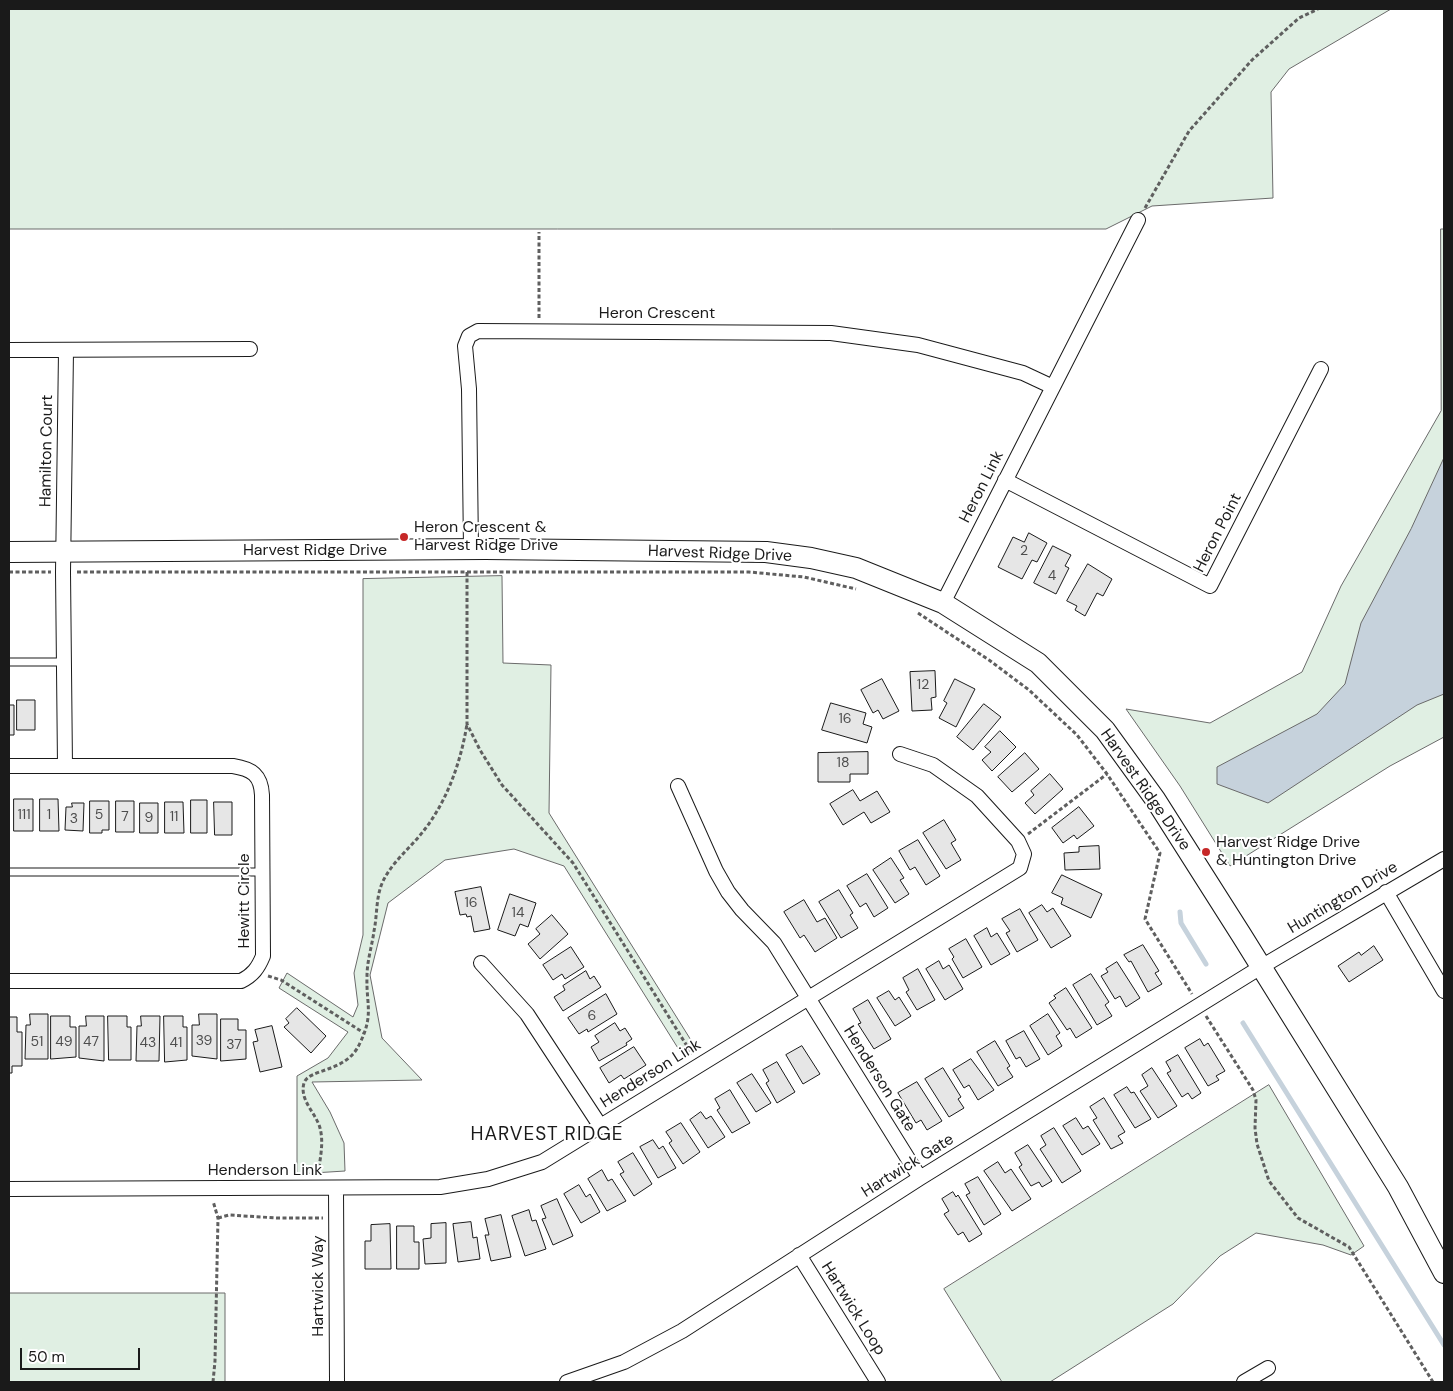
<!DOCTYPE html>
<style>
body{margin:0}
#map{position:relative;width:1453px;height:1391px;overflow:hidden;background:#fff;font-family:"DM Sans",sans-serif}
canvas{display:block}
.frame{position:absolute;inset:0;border:10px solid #1a1a1a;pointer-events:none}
.scale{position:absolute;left:20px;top:1348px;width:120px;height:22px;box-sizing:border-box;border:2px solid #1a1a1a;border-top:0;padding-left:6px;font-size:15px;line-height:18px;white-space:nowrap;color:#1a1a1a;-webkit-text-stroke:4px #fff;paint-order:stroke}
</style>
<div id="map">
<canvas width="1453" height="1391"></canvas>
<div class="frame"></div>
<div class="scale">50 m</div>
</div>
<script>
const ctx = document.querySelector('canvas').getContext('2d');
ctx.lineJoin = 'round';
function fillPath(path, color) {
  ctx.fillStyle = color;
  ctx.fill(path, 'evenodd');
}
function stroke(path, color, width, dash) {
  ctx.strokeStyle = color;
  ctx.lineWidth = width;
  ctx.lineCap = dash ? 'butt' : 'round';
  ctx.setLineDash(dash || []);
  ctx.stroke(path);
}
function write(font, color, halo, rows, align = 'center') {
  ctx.font = font + ' "DM Sans",sans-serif';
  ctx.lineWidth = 4;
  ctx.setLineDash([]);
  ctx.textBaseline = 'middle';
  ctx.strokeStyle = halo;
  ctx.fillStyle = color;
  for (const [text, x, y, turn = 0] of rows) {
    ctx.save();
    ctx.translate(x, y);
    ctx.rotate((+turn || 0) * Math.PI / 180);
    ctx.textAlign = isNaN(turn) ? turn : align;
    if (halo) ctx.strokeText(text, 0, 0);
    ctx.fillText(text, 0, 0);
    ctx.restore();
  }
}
const green = new Path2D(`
 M9 9H1391L1289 69 1271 92 1273 198 1152 206 1106 229H9Z
 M1441 229H1444V737L1390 766 1230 866 1180 786 1126 709 1210 723 1302 672 1341 586 1441 411Z
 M502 576 503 663 551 665 549 813 694 1045 681 1053 564 866 514 849 445 860 388 903 370 975 382 1038 422 1080 312 1082 330 1112 344 1143 345 1171 297 1174V1076L328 1058 348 1032 279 988 287 973 353 1017 358 1005 354 973 363 935V579Z
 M1269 1085 1364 1246 1351 1255 1323 1245 1256 1233 1220 1256 1173 1304 1050 1382H1002L944 1289Z
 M9 1293H225V1382H9Z`);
fillPath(green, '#e0efe3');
stroke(green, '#6a6a6a', 1);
const water = new Path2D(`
 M1444 458V694L1417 705 1268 803 1217 784V767L1317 714 1345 684 1361 623 1411 529Z`);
fillPath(water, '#c6d2dc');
stroke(water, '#6a6a6a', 1);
stroke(new Path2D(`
 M1180 912 1181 923 1206 964
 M1243 1023 1444 1345`), '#c6d2dc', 5);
const building = new Path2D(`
 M1029 533 1047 543 1037 562 1032 560 1022 579 998 567 1013 537 1024 542Z
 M1053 546 1071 555 1065 566 1069 568 1056 594 1034 583Z
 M1088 564 1112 579 1103 596 1097 593 1085 616 1075 610 1077 606 1067 601Z
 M935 671 936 697 931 698 932 710 912 711 910 672Z
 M882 679 899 711 883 719 878 710 873 713 861 690Z
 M955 679 975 689 956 727 939 718 947 703 944 701Z
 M17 700H35V730H17Z
 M831 703 866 713 863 724 872 727 867 743 822 730Z
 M984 704 1001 717 973 750 957 737Z
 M9 705H14V735H9Z
 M1000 731 1016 747 992 771 982 760 991 752 985 747Z
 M868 752V774H850V782H818V753Z
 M1025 753 1039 769 1012 792 998 777Z
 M1050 774 1063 789 1035 814 1025 803 1034 795 1031 791Z
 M853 790 860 801 877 791 890 812 871 823 864 812 843 825 830 804Z
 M14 799H33V831H14Z
 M40 799H58L59 831H40Z
 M191 800H207V833H191Z
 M90 801H109V830H102V833H90Z
 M116 801H134V832H116Z
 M165 802H183L184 833H165Z
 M214 802H232V835H215Z
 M72 803H84L83 831 65 830 66 807H72Z
 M140 803H158V833H140Z
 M1079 807 1094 826 1077 839 1074 835 1063 843 1052 828Z
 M944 820 956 840 951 843 961 860 946 869 923 833Z
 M918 840 940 876 926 885 915 867 910 870 899 851Z
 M1099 846 1100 869 1065 870 1064 853 1079 852V847Z
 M891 858 904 878 900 880 909 894 895 903 873 870Z
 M867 874 888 908 874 917 866 903 860 907 847 886Z
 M1062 875 1102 894 1091 918 1061 904 1063 898 1052 893Z
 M481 887 490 929 474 932 471 916 467 917 466 914 460 915 455 892Z
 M839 890 853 913 850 915 858 928 841 938 819 902Z
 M510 894 536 903 528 927 520 924 515 936 498 930Z
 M804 900 817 922 825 918 837 938 815 952 804 935 800 938 784 912Z
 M1042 905 1047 912 1053 908 1071 936 1051 948 1029 913Z
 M1020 909 1038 940 1017 952 1006 933 1010 931 1002 919Z
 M552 915 568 934 540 959 528 944 540 934 536 929Z
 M987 928 991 937 997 933 1010 954 991 965 974 936Z
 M966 939 982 967 963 978 952 959 954 957 949 949Z
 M1143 945 1159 971 1155 973 1162 984 1148 992 1131 961 1129 962 1124 955Z
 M1374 946 1383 960 1349 982 1338 966 1359 952 1361 955Z
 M571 947 584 967 565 979 562 974 553 980 543 965Z
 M939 961 943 969 949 965 963 989 945 1000 926 969Z
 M1117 962 1140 998 1126 1007 1120 996 1115 999 1101 976 1108 972 1106 969Z
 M918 969 935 1000 917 1010 906 992 909 990 903 978Z
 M586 971 590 979 594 976 601 987 563 1011 554 997 565 990 563 986Z
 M1091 974 1109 1002 1105 1005 1112 1016 1097 1025 1073 985Z
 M1066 988 1092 1028 1076 1038 1070 1028 1067 1030 1049 1003 1056 998 1054 996Z
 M889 991 895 1000 899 997 911 1016 895 1026 877 998Z
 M606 994 617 1014 588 1032 587 1029 579 1034 568 1018Z
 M868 1000 891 1039 874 1049 858 1024 861 1023 853 1009Z
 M297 1008 326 1036 311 1053 284 1027 289 1023 286 1019Z
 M30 1014H48V1059H25L26 1025H30Z
 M199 1014H217V1059L192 1056V1025H199Z
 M1048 1014 1060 1033 1056 1036 1062 1046 1048 1055 1030 1026Z
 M51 1016H70V1027H76V1057L51 1059Z
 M86 1016H104V1061L79 1058V1026H86Z
 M108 1016H127V1027H131V1060H109Z
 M141 1016H160L159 1061H136L137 1026H141Z
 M164 1016H183V1027H187V1060L165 1062Z
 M9 1017H17V1032H22V1066H12V1073H9Z
 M221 1019H238V1030H246V1059L221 1061Z
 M615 1023 620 1031 625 1028 632 1039 626 1043 627 1045 599 1061 591 1047 599 1042 595 1036Z
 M272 1026 282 1067 260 1072 253 1042 258 1041 255 1030Z
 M1024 1031 1040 1059 1026 1067 1020 1057 1016 1059 1006 1041Z
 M1200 1039 1204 1046 1208 1043 1225 1071 1216 1076 1219 1080 1208 1086 1185 1048Z
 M995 1041 1010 1066 1007 1068 1013 1077 998 1086 977 1052Z
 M802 1046 820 1074 803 1084 786 1055Z
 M634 1047 646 1065 624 1079 621 1075 609 1083 600 1068Z
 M1178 1055 1201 1093 1192 1099 1188 1093 1182 1097 1167 1073 1171 1071 1166 1062Z
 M971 1059 994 1090 978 1100 969 1085 964 1088 953 1070Z
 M777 1062 795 1092 777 1103 766 1083 769 1081 763 1070Z
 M943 1068 961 1097 958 1099 964 1108 949 1117 925 1079Z
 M1152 1068 1177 1106 1158 1118 1140 1091 1148 1086 1142 1075Z
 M752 1074 771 1103 756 1112 737 1083Z
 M917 1082 942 1121 927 1130 921 1120 916 1123 898 1093Z
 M1127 1087 1131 1093 1134 1092 1151 1119 1135 1128 1114 1095Z
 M730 1090 750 1123 732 1133 717 1110 720 1108 715 1099Z
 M1104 1098 1125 1132 1118 1136 1123 1143 1111 1149 1093 1120 1097 1118 1090 1107Z
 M701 1112 706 1119 711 1116 725 1137 708 1148 690 1120Z
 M1076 1118 1083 1129 1088 1126 1100 1144 1082 1155 1063 1126Z
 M681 1123 700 1152 683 1164 669 1143 672 1141 666 1132Z
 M1054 1128 1081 1171 1062 1183 1040 1149 1046 1145 1041 1136Z
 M653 1140 659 1149 663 1146 676 1168 658 1178 640 1147Z
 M1028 1145 1052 1181 1042 1187 1039 1182 1031 1186 1019 1167 1022 1165 1015 1153Z
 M633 1153 652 1184 634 1196 620 1174 624 1172 618 1162Z
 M998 1162 1005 1173 1011 1169 1031 1199 1012 1211 984 1171Z
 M602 1170 608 1181 612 1179 626 1201 607 1211 588 1179Z
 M978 1177 1001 1214 984 1225 966 1195 970 1193 965 1184Z
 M579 1185 586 1197 590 1194 600 1212 581 1223 564 1194Z
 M953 1192 956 1197 958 1195 982 1234 969 1242 963 1232 958 1235 944 1214 949 1211 942 1199Z
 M557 1199 573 1236 553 1245 542 1219 546 1218 541 1206Z
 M529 1210 532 1221 536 1220 546 1249 525 1256 512 1216Z
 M501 1215 511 1257 491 1261 485 1235H489L485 1219Z
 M471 1222 473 1238 477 1237 480 1259 458 1262 453 1224Z
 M446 1223V1263L425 1264 423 1239 431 1238V1224Z
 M390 1224 391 1269H365V1241H371V1225Z
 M397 1226H414V1242H419V1269H397Z`);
fillPath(building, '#e6e6e6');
stroke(building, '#1a1a1a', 1);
const lane = new Path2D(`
 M9 662H64
 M9 872H262`);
const street = new Path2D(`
 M9 350 250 349
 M1005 480 1210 586 1321 369
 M471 549 469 389 465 346 469 336 478 331 831 333 918 345 1023 373 1053 387
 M943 603 1138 220
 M9 766H233C252 769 261 775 262 795L263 956C258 968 253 975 241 981H9
 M65 766 63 572 66 351
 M678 786 716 871 728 892 742 910 774 943 920 1178
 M1386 892 1444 991
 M481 963 527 1014 601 1127
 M9 1189 440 1187 488 1179 542 1162 1020 868 1024 854 1018 841 977 796 933 765 900 754
 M336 1189 337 1382
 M799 1255 878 1382
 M567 1382 624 1362 682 1331 920 1178 1261 967 1444 859
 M1244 1382 1268 1368`);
const secondary = new Path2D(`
 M9 552 485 549 766 552 811 558 856 568 943 603 1038 663 1105 730 1155 799 1242 936 1398 1187 1444 1273`);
stroke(lane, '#1a1a1a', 9);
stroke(street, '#1a1a1a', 16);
stroke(secondary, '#1a1a1a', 22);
stroke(new Path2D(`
 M1145 208 1189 131 1252 60 1299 18 1318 9
 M539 318V232
 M9 572H51
 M77 572H749L804 577 856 589
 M467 572V724L480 750 502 785 573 863 692 1054
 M918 613 989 660 1029 690 1077 735 1107 774 1160 853 1145 919 1192 994
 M1028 834 1107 774
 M268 976 281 980 364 1033
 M1206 1016 1253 1090 1256 1100 1255 1128 1257 1144 1269 1181 1298 1218 1349 1247 1433 1382
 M318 1174C320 1159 324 1143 320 1128 316 1113 299 1100 304 1083 309 1068 347 1073 360 1043 374 1014 366 1005 367 976 367 961 372 946 374 931 377 917 376 900 381 886 389 864 411 848 425 829 448 799 461 761 467 724
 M218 1218 229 1215 277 1218H323
 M213 1382 215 1361 218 1218 213 1201`), '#5f5f5f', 3, [4, 2.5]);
stroke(lane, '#fff', 7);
stroke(street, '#fff', 14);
stroke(secondary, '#fff', 20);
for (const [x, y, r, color] of [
 [404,537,5,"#c62828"],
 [1206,852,5,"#c62828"]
]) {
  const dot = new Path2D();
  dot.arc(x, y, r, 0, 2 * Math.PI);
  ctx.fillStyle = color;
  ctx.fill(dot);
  stroke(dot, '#fff', 2);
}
write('14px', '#4d4d4d', null, [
 ["2",1024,551],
 ["4",1052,576],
 ["12",923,685],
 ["16",845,719],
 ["18",843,763],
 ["111",24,815],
 ["1",49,815],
 ["5",99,815],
 ["7",125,817],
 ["11",174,817],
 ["9",149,818],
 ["3",74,819],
 ["16",471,903],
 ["14",518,913],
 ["6",592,1016],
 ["39",204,1041],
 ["51",37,1042],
 ["49",64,1042],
 ["47",91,1042],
 ["43",148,1043],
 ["41",176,1043],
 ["37",234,1045]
]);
write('16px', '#1a1a1a', '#fff', [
 ["Heron Crescent",657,314],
 ["Hamilton Court",47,451,-89],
 ["Heron Link",982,487,-63],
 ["Heron Point",1218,533,-63],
 ["Harvest Ridge Drive",315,551],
 ["Harvest Ridge Drive",720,554,2],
 ["Harvest Ridge Drive",1145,790,55],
 ["Huntington Drive",1343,898,-31],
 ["Hewitt Circle",245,901,-90],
 ["Henderson Link",651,1074,-32],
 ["Henderson Gate",879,1079,58],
 ["Hartwick Gate",908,1166,-32],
 ["Henderson Link",265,1171],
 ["Hartwick Way",319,1286,-90],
 ["Hartwick Loop",853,1309,58]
]);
write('16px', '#1a1a1a', '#fff', [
 ["Heron Crescent &",414,528],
 ["Harvest Ridge Drive",414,546],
 ["Harvest Ridge Drive",1216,843],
 ["& Huntington Drive",1216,861]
], 'left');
ctx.letterSpacing = '1px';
write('19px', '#1a1a1a', '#fff', [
 ["HARVEST RIDGE",547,1135]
]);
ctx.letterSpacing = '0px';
</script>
